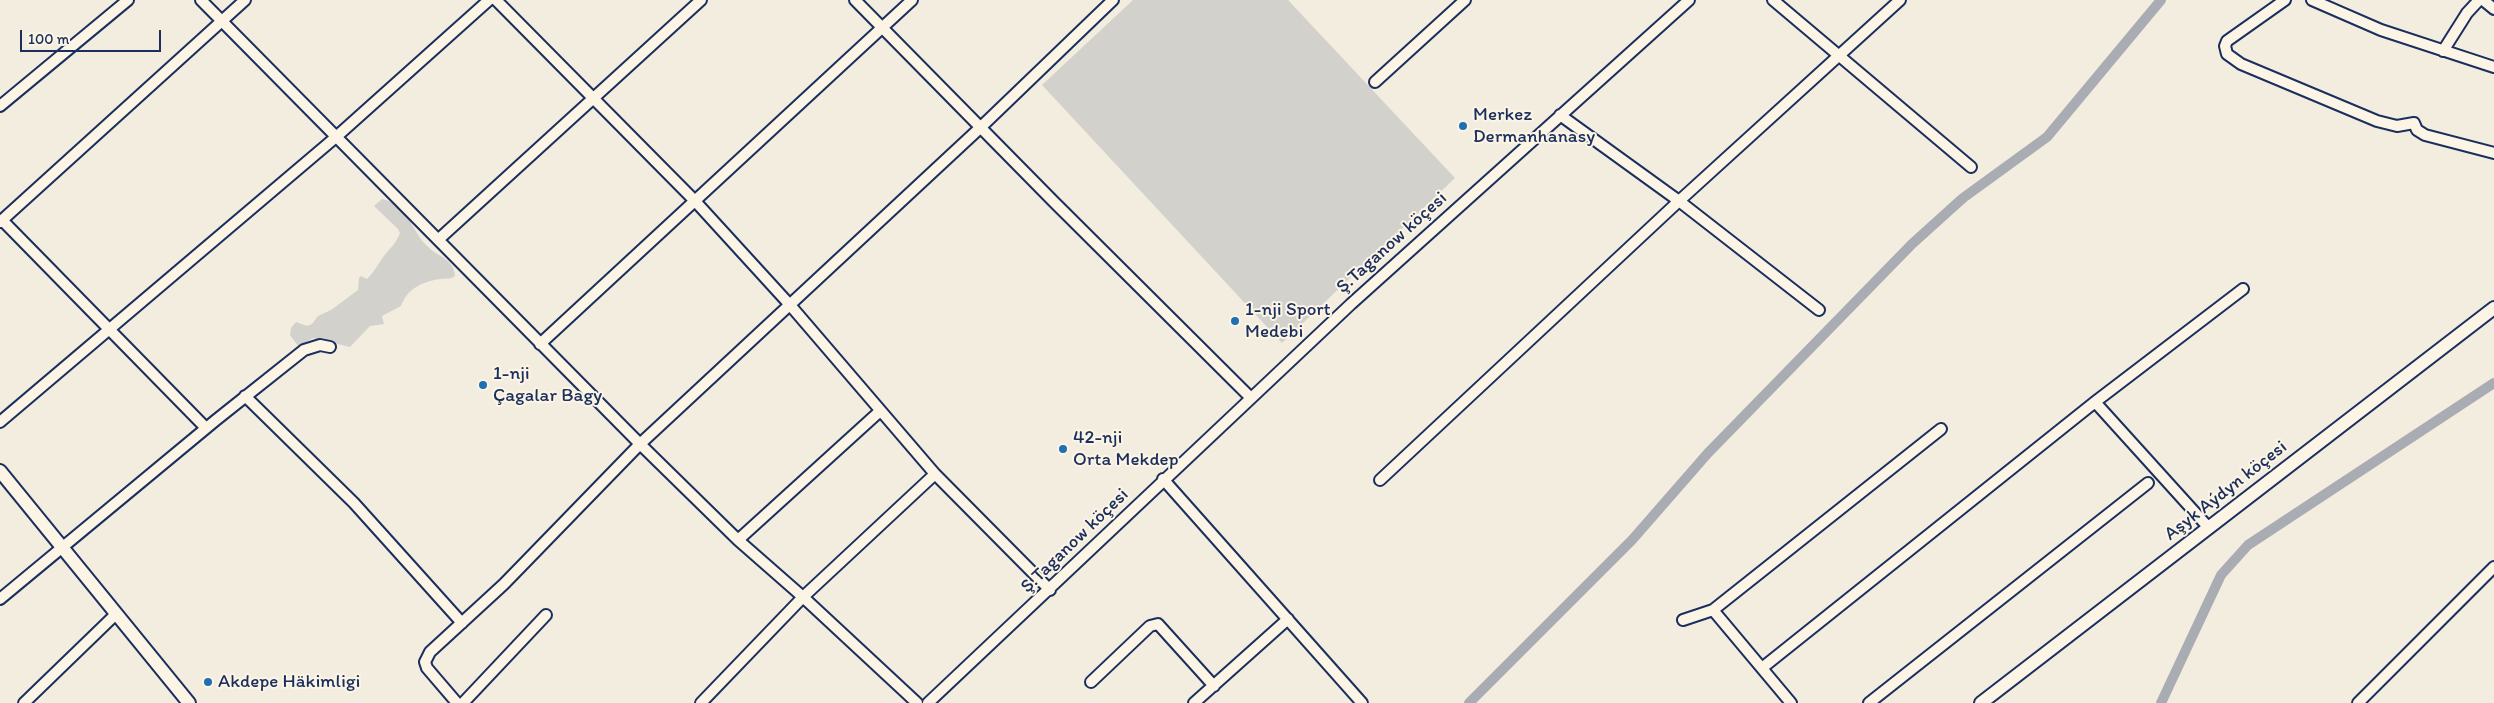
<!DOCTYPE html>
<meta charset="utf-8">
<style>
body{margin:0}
#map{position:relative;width:2494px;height:703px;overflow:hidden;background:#f3ede0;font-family:Itim,sans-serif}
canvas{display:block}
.scale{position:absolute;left:20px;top:30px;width:141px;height:22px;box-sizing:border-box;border:2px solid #1b2f5e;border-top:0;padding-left:6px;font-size:15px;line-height:18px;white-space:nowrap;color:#1b2f5e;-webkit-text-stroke:4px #fcf5e5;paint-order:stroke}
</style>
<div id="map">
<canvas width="2494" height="703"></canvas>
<div class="scale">100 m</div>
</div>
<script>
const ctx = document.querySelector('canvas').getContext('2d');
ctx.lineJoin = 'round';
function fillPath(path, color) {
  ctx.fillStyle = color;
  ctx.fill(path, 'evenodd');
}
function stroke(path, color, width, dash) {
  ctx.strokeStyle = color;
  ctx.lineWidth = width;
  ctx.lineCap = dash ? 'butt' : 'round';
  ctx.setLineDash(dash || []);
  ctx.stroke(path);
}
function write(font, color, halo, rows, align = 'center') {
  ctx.font = font + ' Itim,sans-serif';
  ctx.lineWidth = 4;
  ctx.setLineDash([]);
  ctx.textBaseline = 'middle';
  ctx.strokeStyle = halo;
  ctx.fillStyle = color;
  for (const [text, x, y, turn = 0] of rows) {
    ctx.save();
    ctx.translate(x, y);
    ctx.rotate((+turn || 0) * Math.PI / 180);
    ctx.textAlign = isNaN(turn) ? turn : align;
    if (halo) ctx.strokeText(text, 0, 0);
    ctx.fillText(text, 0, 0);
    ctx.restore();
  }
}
fillPath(new Path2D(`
 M1133 0H1288L1455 178 1282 343 1042 85Z
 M382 199C408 205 411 230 427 246 438 257 454 259 455 276 449 280 446 278 440 279 422 282 408 288 401 306L382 316 384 324 370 326 350 347 313 338 298 346 290 335 291 328 296 322 307 326 312 324 318 316 331 310 358 290 359 278 361 276 367 279C375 271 378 264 384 256 390 248 396 244 400 233L398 229 374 206Z`), '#d3d1cc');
stroke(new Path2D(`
 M1469 703 1632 540 1708 453 1912 244 1963 198 2047 137 2161 0
 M2161 703 2221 575 2248 545 2494 383`), '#a9acb3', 10);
const minor = new Path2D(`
 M201 0 640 444 738 540 803 597 917 703
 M496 0 695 201 790 305 935 474 1050 590
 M855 0 1054 202 1251 398
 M1773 0 1971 167
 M2285 0 2227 41 2225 46 2227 54 2241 64 2377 121 2397 126 2414 123 2417 130 2425 135 2494 153
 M2312 0 2381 30 2494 67
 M2483 0 2494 9
 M2443 51 2467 13 2479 0
 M1375 82 1465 0
 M0 106 128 0
 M1560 115 1679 201 1819 310
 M2 220 206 428
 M0 222 245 0
 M439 239 701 0
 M540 344 912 0
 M245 396 354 503 462 623
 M2095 402 2209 528
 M0 422 336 137 489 0
 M1163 479 1362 703
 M1380 480 1679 201 1900 0
 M738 540 879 412
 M0 599 216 420 304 350 320 345 330 347
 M1713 610 1941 429
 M1683 620 1713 610 1791 703
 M1762 668 2095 402 2243 289
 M1091 682 1150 626 1158 624 1214 686
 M24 703 116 614
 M457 703 427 668 425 662 430 652 504 584 640 444 981 127 1113 0
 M463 703 546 615
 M701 703 803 597 935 474
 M928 703 1351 304 1689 0
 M1194 703 1288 619
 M1869 703 2148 483
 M2358 703 2494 567`);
const major = new Path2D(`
 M0 471 189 703
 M1981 703 2494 308`);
stroke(minor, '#1b2f5e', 14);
stroke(major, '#1b2f5e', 16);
stroke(minor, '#fcf5e5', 10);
stroke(major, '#fcf5e5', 12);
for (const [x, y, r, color] of [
 [1463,126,5,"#1f6fb2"],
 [1235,321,5,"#1f6fb2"],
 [483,385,5,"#1f6fb2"],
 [1063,449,5,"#1f6fb2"],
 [208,682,5,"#1f6fb2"]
]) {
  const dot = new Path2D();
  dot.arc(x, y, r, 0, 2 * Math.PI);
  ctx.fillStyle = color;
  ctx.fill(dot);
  stroke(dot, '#fcf5e5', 2);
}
write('19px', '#1b2f5e', '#fcf5e5', [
 ["Merkez",1473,115],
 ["Dermanhanasy",1473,137],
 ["1-nji Sport",1245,310],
 ["Medebi",1245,332],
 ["1-nji",493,374],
 ["Çagalar Bagy",493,396],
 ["42-nji",1073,438],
 ["Orta Mekdep",1073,460],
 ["Akdepe Häkimligi",218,682]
], 'left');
write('19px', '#1b2f5e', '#fcf5e5', [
 ["Ş.Taganow köçesi",1392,243,-42],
 ["Aşyk Aýdyn köçesi",2226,491,-38],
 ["Ş.Taganow köçesi",1075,541,-44]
]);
</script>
